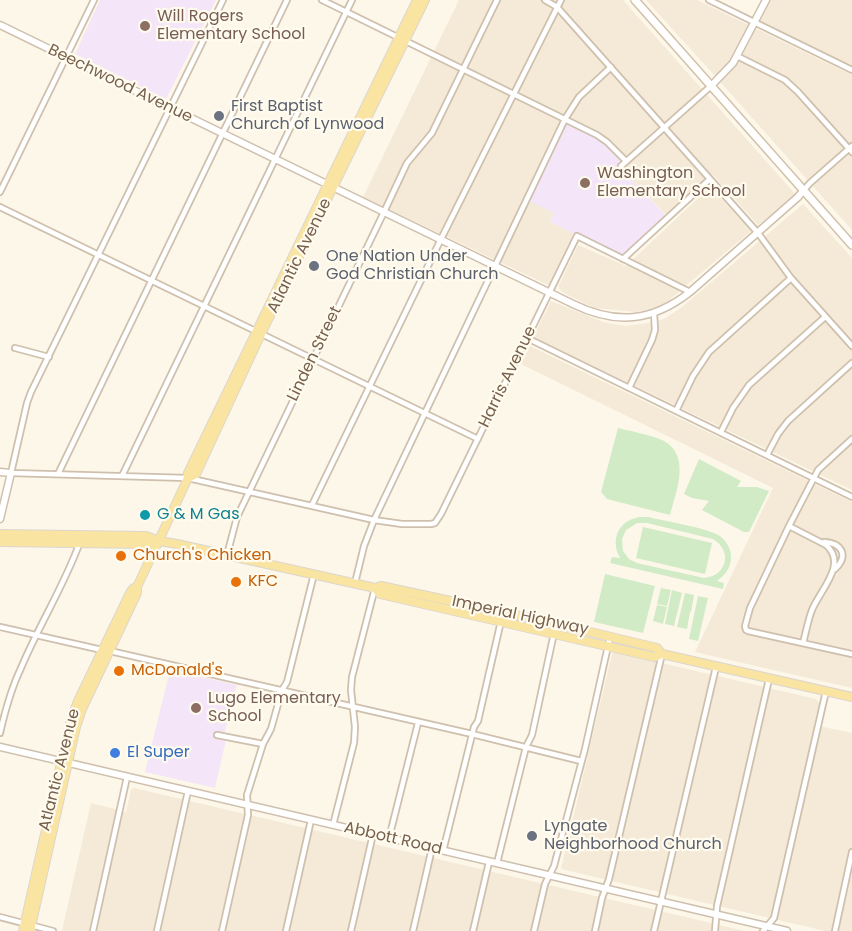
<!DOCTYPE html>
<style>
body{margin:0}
canvas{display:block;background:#fdf7e9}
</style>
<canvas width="852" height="931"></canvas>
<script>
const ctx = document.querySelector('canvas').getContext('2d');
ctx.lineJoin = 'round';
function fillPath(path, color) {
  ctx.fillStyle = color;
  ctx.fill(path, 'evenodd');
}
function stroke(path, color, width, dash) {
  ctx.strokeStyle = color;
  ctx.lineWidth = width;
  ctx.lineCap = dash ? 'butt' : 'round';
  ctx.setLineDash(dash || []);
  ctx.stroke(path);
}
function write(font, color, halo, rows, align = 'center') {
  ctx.font = font + ' Poppins,sans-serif';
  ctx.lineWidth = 4.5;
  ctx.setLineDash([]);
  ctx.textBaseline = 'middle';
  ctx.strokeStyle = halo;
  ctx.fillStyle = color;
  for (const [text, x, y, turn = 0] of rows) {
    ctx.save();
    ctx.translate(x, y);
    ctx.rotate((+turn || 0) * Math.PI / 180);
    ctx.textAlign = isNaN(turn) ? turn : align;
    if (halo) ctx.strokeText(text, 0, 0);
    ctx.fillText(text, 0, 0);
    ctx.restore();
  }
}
fillPath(new Path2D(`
 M459 0H623L796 195 758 225 713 175 666 215 620 167 554 213 550 222 575 234 549 285 546 284 363 197Z
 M646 0H697L852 75V230L715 76Z
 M770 0H852V67L759 22Z
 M710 187 751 231 662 306 636 312 594 308 562 292 559 288V285L578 245 626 266Z
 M803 204 852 258V490L533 337 551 301 603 322 626 326 648 323 664 319 682 307Z
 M530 346 852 502V688L695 652 773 488 521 364Z
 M614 652 816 699 819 703 814 725 852 733V931H825L561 869 612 654Z
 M134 788 745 931H62L91 803 126 812 131 790Z`), '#f4ead7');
fillPath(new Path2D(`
 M100 0H216L166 99 75 54Z
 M566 120 597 136 626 161 620 167 667 217 623 258 550 222 554 213 527 200Z
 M170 670 237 685 225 731V744L215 788 145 772Z`), '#f4e5f9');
fillPath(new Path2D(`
 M618 428C630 431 655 436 664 441 691 456 676 492 670 515L607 499 601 492Z
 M699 459 741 481 737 487H757L769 491 749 532H744L702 510 709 501 692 498 684 494Z
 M639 517H648C663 521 711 528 721 537 727 542 731 549 731 557 731 568 725 575 717 581L724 583 723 589 610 563 612 557 620 558C610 540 618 521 639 517ZM637 523H647L713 539C733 551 727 576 704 578L637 563 629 559 623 551 622 539 626 530Z
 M643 527 712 543 705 574 636 558Z
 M605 574 655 586 643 633 594 622Z
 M661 588 671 590 667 606 657 604Z
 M672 590 682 593 674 626 665 624Z
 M685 593 694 595 691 612 683 610 690 612 687 629 677 627Z
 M698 596 708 598 698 641 689 639Z
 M657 605 667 607 663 624 653 621Z`), '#d1ebc6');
const minor = new Path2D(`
 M223 0 31 392 27 403 11 473 188 478 374 520 402 524H431L435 523 441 514 577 236 690 292
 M322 0 597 135 607 142 626 161
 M545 0 557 7 758 233 791 278 852 346
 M709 0 852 70
 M737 56 785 80 798 92 852 152
 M621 166 711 86
 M803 191 810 183 852 146
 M0 192 94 0
 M0 207 478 439
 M623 259 710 179
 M527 338 852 497
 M15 348 49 357
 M629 388 652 340 655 330 654 313
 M676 411 693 376 709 352 791 278
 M721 432 733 408 749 385 825 317
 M852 439 818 470 789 526 750 608 745 626 746 630 748 631 852 654
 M767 455 778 434 788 421 852 363
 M58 474 287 0
 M122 476 352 0
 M312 505 441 239 561 0
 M789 526 826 545C848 564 820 590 812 610 808 620 806 632 803 643
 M824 542C842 543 849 556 835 569
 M227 555 237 517 384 212 407 163 432 133 497 0
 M355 583 364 546 374 520 565 119 579 97 611 67
 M0 627 102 650
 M110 651 472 734 581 761
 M0 733C5 711 11 689 21 668 39 625 64 586 80 542
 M217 735 263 744
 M333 825 354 743 355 727 351 690 352 677 375 588
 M389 838 418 723
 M443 851 474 727 478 721 501 621
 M497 863 526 747 532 735 554 633 557 624
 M0 917 53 931
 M93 931 127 777
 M157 931 188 791
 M222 931 248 815 247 795 263 744 271 729 282 690 287 682 314 574
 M286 931 311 820
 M351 931 373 834
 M413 931 432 848
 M473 931 489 862
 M534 931 545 884 554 866 585 749 610 637
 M595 931 602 898 609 879 662 654
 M654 931 716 667
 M715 931 717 906 769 679
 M763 931 774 918 826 691
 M835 931 852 852`);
const tertiary = new Path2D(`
 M0 25 573 304C616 325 652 322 690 292L798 197 803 191
 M711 86 733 63 766 0
 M0 472 11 473 0 519
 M0 747 787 931`);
const secondary = new Path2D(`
 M635 0 852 245`);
const primary = new Path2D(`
 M188 478 196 474 261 334 425 0
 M0 534 146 536 159 541 177 544 375 588 381 586 557 624 657 648 662 654
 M0 542 145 544 157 542
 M375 588 380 594 654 657 662 654 852 697
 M23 931 71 719 78 701 131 591 134 588 137 587
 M30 931 76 727 82 709 137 593V587L188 478V473L417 0`);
stroke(minor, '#cfc0ae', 8);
stroke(tertiary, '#cfc0ae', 9);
stroke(secondary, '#d2c1ab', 10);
stroke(primary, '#dcd6d0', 10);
stroke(minor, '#fff', 4.5);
stroke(tertiary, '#fff', 6);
stroke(secondary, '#fff', 7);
stroke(primary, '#fae4a2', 8);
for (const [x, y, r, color] of [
 [145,26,6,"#8d6e63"],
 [219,116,6,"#6b7280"],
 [585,183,6,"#8d6e63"],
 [314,266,6,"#6b7280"],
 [145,515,6,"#0f9aa8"],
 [121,556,6,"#e8710a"],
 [236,582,6,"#e8710a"],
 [119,671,6,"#e8710a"],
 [196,708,6,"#8d6e63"],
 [115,753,6,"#3f7fe0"],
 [532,836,6,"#6b7280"]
]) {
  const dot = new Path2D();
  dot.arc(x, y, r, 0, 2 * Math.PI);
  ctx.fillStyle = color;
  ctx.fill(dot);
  stroke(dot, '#fffbef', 2);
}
write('16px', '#785e54', '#fffbef', [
 ["Will Rogers",157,17],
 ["Elementary School",157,35],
 ["Washington",597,174],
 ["Elementary School",597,192],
 ["Lugo Elementary",208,699],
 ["School",208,717]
], 'left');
write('16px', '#77604c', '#fffbef', [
 ["Beechwood Avenue",120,84,26],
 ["Atlantic Avenue",300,256,-64],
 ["Linden Street",315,354,-64],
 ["Harris Avenue",508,377,-64],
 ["Imperial Highway",520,616,12],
 ["Atlantic Avenue",60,770,-76],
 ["Abbott Road",393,839,13]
]);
write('16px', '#5b616d', '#fffbef', [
 ["First Baptist",231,107],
 ["Church of Lynwood",231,125],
 ["One Nation Under",326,257],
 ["God Christian Church",326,275],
 ["Lyngate",544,827],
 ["Neighborhood Church",544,845]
], 'left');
write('16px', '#0d838f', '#fffbef', [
 ["G & M Gas",157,515]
], 'left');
write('16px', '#c56008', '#fffbef', [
 ["Church's Chicken",133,556],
 ["KFC",248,582],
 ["McDonald's",131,671]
], 'left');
write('16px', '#366cbe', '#fffbef', [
 ["El Super",127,753]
], 'left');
</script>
